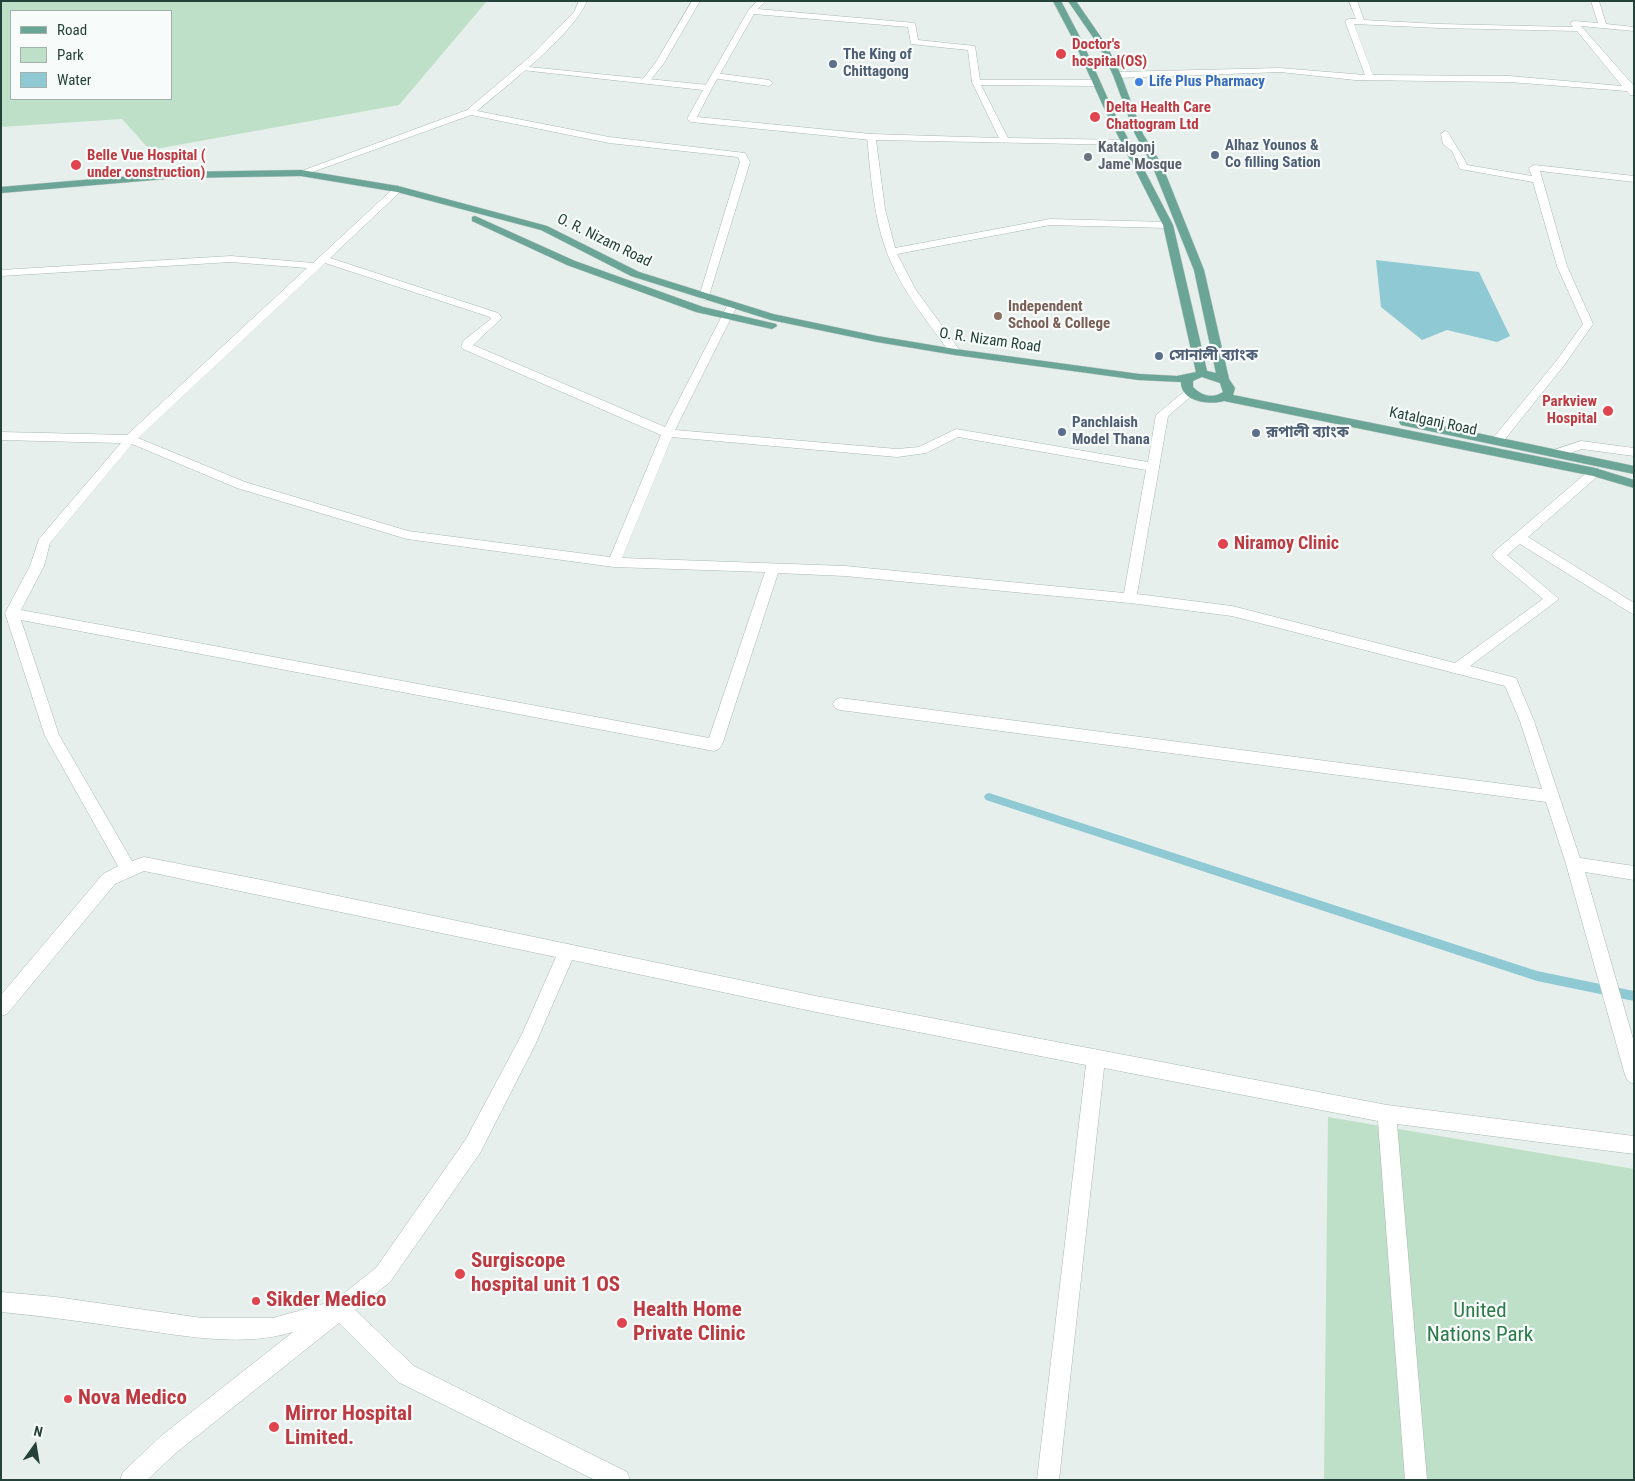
<!DOCTYPE html>
<meta charset="utf-8">
<style>
body{margin:0}
#map{position:relative;width:1635px;height:1481px;overflow:hidden;background:#e6efeb;font-family:"Roboto Condensed",sans-serif}
canvas{display:block}
.frame{position:absolute;inset:0;border:2px solid #24423a;pointer-events:none}
.legend{position:absolute;left:10px;top:10px;width:162px;height:90px;box-sizing:border-box;background:#f7fbf9;border:1px solid #a3b1ad;margin:0;padding:6px 9px;list-style:none;font-size:15px;color:#24423a}
.legend li{display:flex;align-items:center;gap:10px;height:25px}
.legend b{width:25px;border:1px solid #a3b1ad}
.north{position:absolute;left:10px;top:1421px;width:50px;height:50px;-webkit-text-stroke:4px #f7fbf9;paint-order:stroke;rotate:13deg;font-size:14px;font-weight:700;line-height:20px;text-align:center;color:#24423a}
.north::after{content:'';display:block;margin:auto;width:18px;height:22px;background:#24423a;clip-path:polygon(50% 0,100% 100%,50% 72%,0 100%)}
</style>
<div id="map">
<canvas width="1635" height="1481"></canvas>
<div class="frame"></div>
<ul class="legend">
<li><b style="height:6px;background:#6aa596"></b>Road</li>
<li><b style="height:14px;background:#bfe0c8"></b>Park</li>
<li><b style="height:14px;background:#8ec9d4"></b>Water</li>
</ul>
<div class="north">N</div>
</div>
<script>
const ctx = document.querySelector('canvas').getContext('2d');
ctx.lineJoin = 'round';
function fillPath(path, color) {
  ctx.fillStyle = color;
  ctx.fill(path, 'evenodd');
}
function stroke(path, color, width, dash) {
  ctx.strokeStyle = color;
  ctx.lineWidth = width;
  ctx.lineCap = dash ? 'butt' : 'round';
  ctx.setLineDash(dash || []);
  ctx.stroke(path);
}
function write(font, color, halo, rows, align = 'center') {
  ctx.font = font + ' "Roboto Condensed","Noto Sans Bengali",sans-serif';
  ctx.lineWidth = 4.5;
  ctx.setLineDash([]);
  ctx.textBaseline = 'middle';
  ctx.strokeStyle = halo;
  ctx.fillStyle = color;
  for (const [text, x, y, turn = 0] of rows) {
    ctx.save();
    ctx.translate(x, y);
    ctx.rotate((+turn || 0) * Math.PI / 180);
    ctx.textAlign = isNaN(turn) ? turn : align;
    if (halo) ctx.strokeText(text, 0, 0);
    ctx.fillText(text, 0, 0);
    ctx.restore();
  }
}
fillPath(new Path2D(`
 M1 1H487L399 105 150 150 122 119 1 127ZM11 11H171V99H11Z
 M1328 1117 1634 1169V1480H1324Z`), '#bfe0c8');
fillPath(new Path2D(`
 M1376 260 1479 272 1510 336 1497 342 1447 330 1422 340 1381 307Z`), '#8ec9d4');
fillPath(new Path2D(`
 M989 793 1537 971 1634 991V1001L1537 981 986 800 984 797 986 794Z`), '#8ec9d4');
const service = new Path2D(`
 M715 73 769 80 773 83 769 86 712 78 711 76Z`);
const pedestrian = new Path2D(`
 M519 66 708 85 712 88 697 117 871 134 875 137 871 140 691 122 687 119 703 90 522 70 518 68Z`);
const minor = new Path2D(`
 M579 1H587C572 36 507 85 477 111L609 137 745 153 750 162 708 299 704 300 699 297 740 162 738 157 609 143 471 115 304 175H298L296 173 467 110 533 54 574 12Z
 M692 1H700L664 63 649 82H643L642 80 656 62Z
 M757 1H766L758 9 915 23 918 40 975 46 980 80H1098L1102 83 1098 86 981 85 1008 138 1127 140 1132 143 1130 145 876 140 885 209 895 248 1050 219 1168 222 1173 225 1168 228 1050 225 897 254 916 290 961 352 959 354H951C928 322 900 289 886 250 873 214 871 175 867 137L871 134 999 138 972 82 968 50 911 44 908 27 754 14 712 88 705 90 704 88 748 11Z
 M1349 1H1357L1364 20 1439 24 1573 27 1570 23 1574 21 1598 23 1591 1H1599L1606 24 1634 27V31L1581 26 1634 86V95H1630L1627 91 1509 82 1355 80 1280 72 1117 78 1113 75 1117 72 1280 68 1365 75 1345 21 1349 19H1356ZM1354 24 1439 28 1577 31 1622 86 1509 76 1373 75Z
 M1445 131 1448 132C1454 144 1461 152 1467 165L1532 176 1529 168 1534 165 1634 176V182L1540 171 1567 266 1593 324 1565 364 1502 443 1498 444 1492 440 1494 437 1557 360 1583 324 1557 266 1533 182 1460 169 1452 151 1443 144 1441 134Z
 M398 186 401 187V191L330 258 498 313 502 318 473 345 665 427 727 306 732 303 737 306 675 430 897 449 919 447 956 429 1148 462 1156 415 1186 390H1194L1196 392 1194 394 1168 416 1137 594 1232 606 1455 663 1543 599 1494 558 1492 555 1494 552 1591 469H1599L1601 472 1599 475 1528 537 1634 603V615L1520 544 1507 555 1559 599 1470 666 1516 678 1534 721 1580 858 1634 866V880L1585 872 1634 1042V1084L1628 1081 1625 1075 1566 864 1546 802 840 710 835 708 833 704 835 700 840 698 1542 789 1520 721 1505 686 1232 616 1130 603 845 576 778 573 722 745 719 749 714 751 21 620 59 735 132 861 144 857 262 880 816 996 1387 1105 1634 1136V1154L1397 1124 1427 1480H1405L1378 1121 1104 1068 1059 1480H1037L1086 1065 816 1012 572 960 535 1045 480 1153 390 1282 355 1310 414 1366 627 1472 630 1480H595L398 1382 339 1323 177 1452 147 1480H120L123 1472 161 1436 293 1332C240 1348 181 1335 127 1328 85 1322 43 1316 1 1312V1292L56 1297 202 1318H273L334 1301 376 1268 466 1139 522 1034 556 957 144 871 115 884 7 1014 1 1016V995L103 874 118 866 45 736 5 613 30 566 39 539 121 443 1 440V432L127 435 307 268 231 262 1 276V270L231 256 313 263 395 187ZM325 263 490 317 491 319 463 341 461 347 463 349 661 435 610 557 408 531 245 482 138 438ZM672 437 897 457 926 453 958 437 1146 470 1124 593 845 566 622 558ZM132 444 237 488 407 539 614 567 765 572 709 738 21 610 44 566 50 543Z
 M1581 441 1634 448V456L1582 449 1558 457 1552 453 1554 450Z`);
const primary = new Path2D(`
 M1053 1H1061L1082 41 1112 108 1173 225 1207 371 1216 373 1194 270 1152 165 1135 134 1113 75 1099 46 1068 1H1076L1107 46 1121 75 1143 134 1162 165 1204 270 1229 379 1235 388 1233 395 1595 468 1634 480V488L1593 476 1224 401C1209 405 1181 402 1181 382L1139 380 955 355 877 342 771 320 631 276 541 230 397 192 301 176 177 178 1 193V187L177 172 301 170 398 186 547 226 639 272 773 314 877 336 955 349 1139 374 1177 376 1196 372 1163 225 1104 108 1074 41ZM1202 377 1220 383 1223 392C1212 399 1202 396 1193 387V381Z
 M475 216 575 261 703 307 776 324 777 326 772 329 696 312 567 265 472 221V217Z
 M1405 418 1634 466V474L1401 425 1399 422Z`);
stroke(service, '#a8b8b2', 1);
stroke(pedestrian, '#a8b8b2', 1);
stroke(minor, '#a8b8b2', 1);
stroke(primary, '#c2cac8', 1);
fillPath(service, '#fff');
fillPath(pedestrian, '#fff');
fillPath(minor, '#fff');
fillPath(primary, '#6aa596');
for (const [x, y, r, color] of [
 [1061,54,6,"#e0444e"],
 [833,64,5,"#5c6f8a"],
 [1139,82,5,"#3f7fe0"],
 [1095,117,6,"#e0444e"],
 [1215,155,5,"#5c6f8a"],
 [1088,157,5,"#6b7280"],
 [76,165,6,"#e0444e"],
 [998,316,5,"#8d6e63"],
 [1159,356,5,"#5c6f8a"],
 [1608,411,6,"#e0444e"],
 [1062,432,5,"#5c6f8a"],
 [1256,433,5,"#5c6f8a"],
 [1223,544,6,"#e0444e"],
 [460,1274,6,"#e0444e"],
 [256,1301,5,"#e0444e"],
 [622,1323,6,"#e0444e"],
 [68,1399,5,"#e0444e"],
 [274,1427,6,"#e0444e"]
]) {
  const dot = new Path2D();
  dot.arc(x, y, r, 0, 2 * Math.PI);
  ctx.fillStyle = color;
  ctx.fill(dot);
  stroke(dot, '#f7fbf9', 2);
}
write('bold 15px', '#be3a42', '#f7fbf9', [
 ["Doctor's",1072,45],
 ["hospital(OS)",1072,62],
 ["Delta Health Care",1106,108],
 ["Chattogram Ltd",1106,125],
 ["Belle Vue Hospital (",87,156],
 ["under construction)",87,173],
 ["Parkview",1597,402,"right"],
 ["Hospital",1597,419,"right"]
], 'left');
write('bold 15px', '#4e5e75', '#f7fbf9', [
 ["The King of",843,55],
 ["Chittagong",843,72],
 ["Alhaz Younos &",1225,146],
 ["Co filling Sation",1225,163],
 ["সোনালী ব্যাংক",1169,356],
 ["Panchlaish",1072,423],
 ["Model Thana",1072,440],
 ["রূপালী ব্যাংক",1266,433]
], 'left');
write('bold 15px', '#366cbe', '#f7fbf9', [
 ["Life Plus Pharmacy",1149,82]
], 'left');
write('bold 15px', '#5b616d', '#f7fbf9', [
 ["Katalgonj",1098,148],
 ["Jame Mosque",1098,165]
], 'left');
write('15px', '#24423a', '#f7fbf9', [
 ["O. R. Nizam Road",604,241,26],
 ["O. R. Nizam Road",990,341,8],
 ["Katalganj Road",1433,422,12]
]);
write('bold 15px', '#785e54', '#f7fbf9', [
 ["Independent",1008,307],
 ["School & College",1008,324]
], 'left');
write('bold 18px', '#be3a42', '#f7fbf9', [
 ["Niramoy Clinic",1234,544]
], 'left');
write('bold 21px', '#be3a42', '#f7fbf9', [
 ["Surgiscope",471,1262],
 ["hospital unit 1 OS",471,1286],
 ["Sikder Medico",266,1301],
 ["Health Home",633,1311],
 ["Private Clinic",633,1335],
 ["Nova Medico",78,1399],
 ["Mirror Hospital",285,1415],
 ["Limited.",285,1439]
], 'left');
write('21px', '#2d7a4b', '#f7fbf9', [
 ["United",1480,1312],
 ["Nations Park",1480,1336]
]);
</script>
